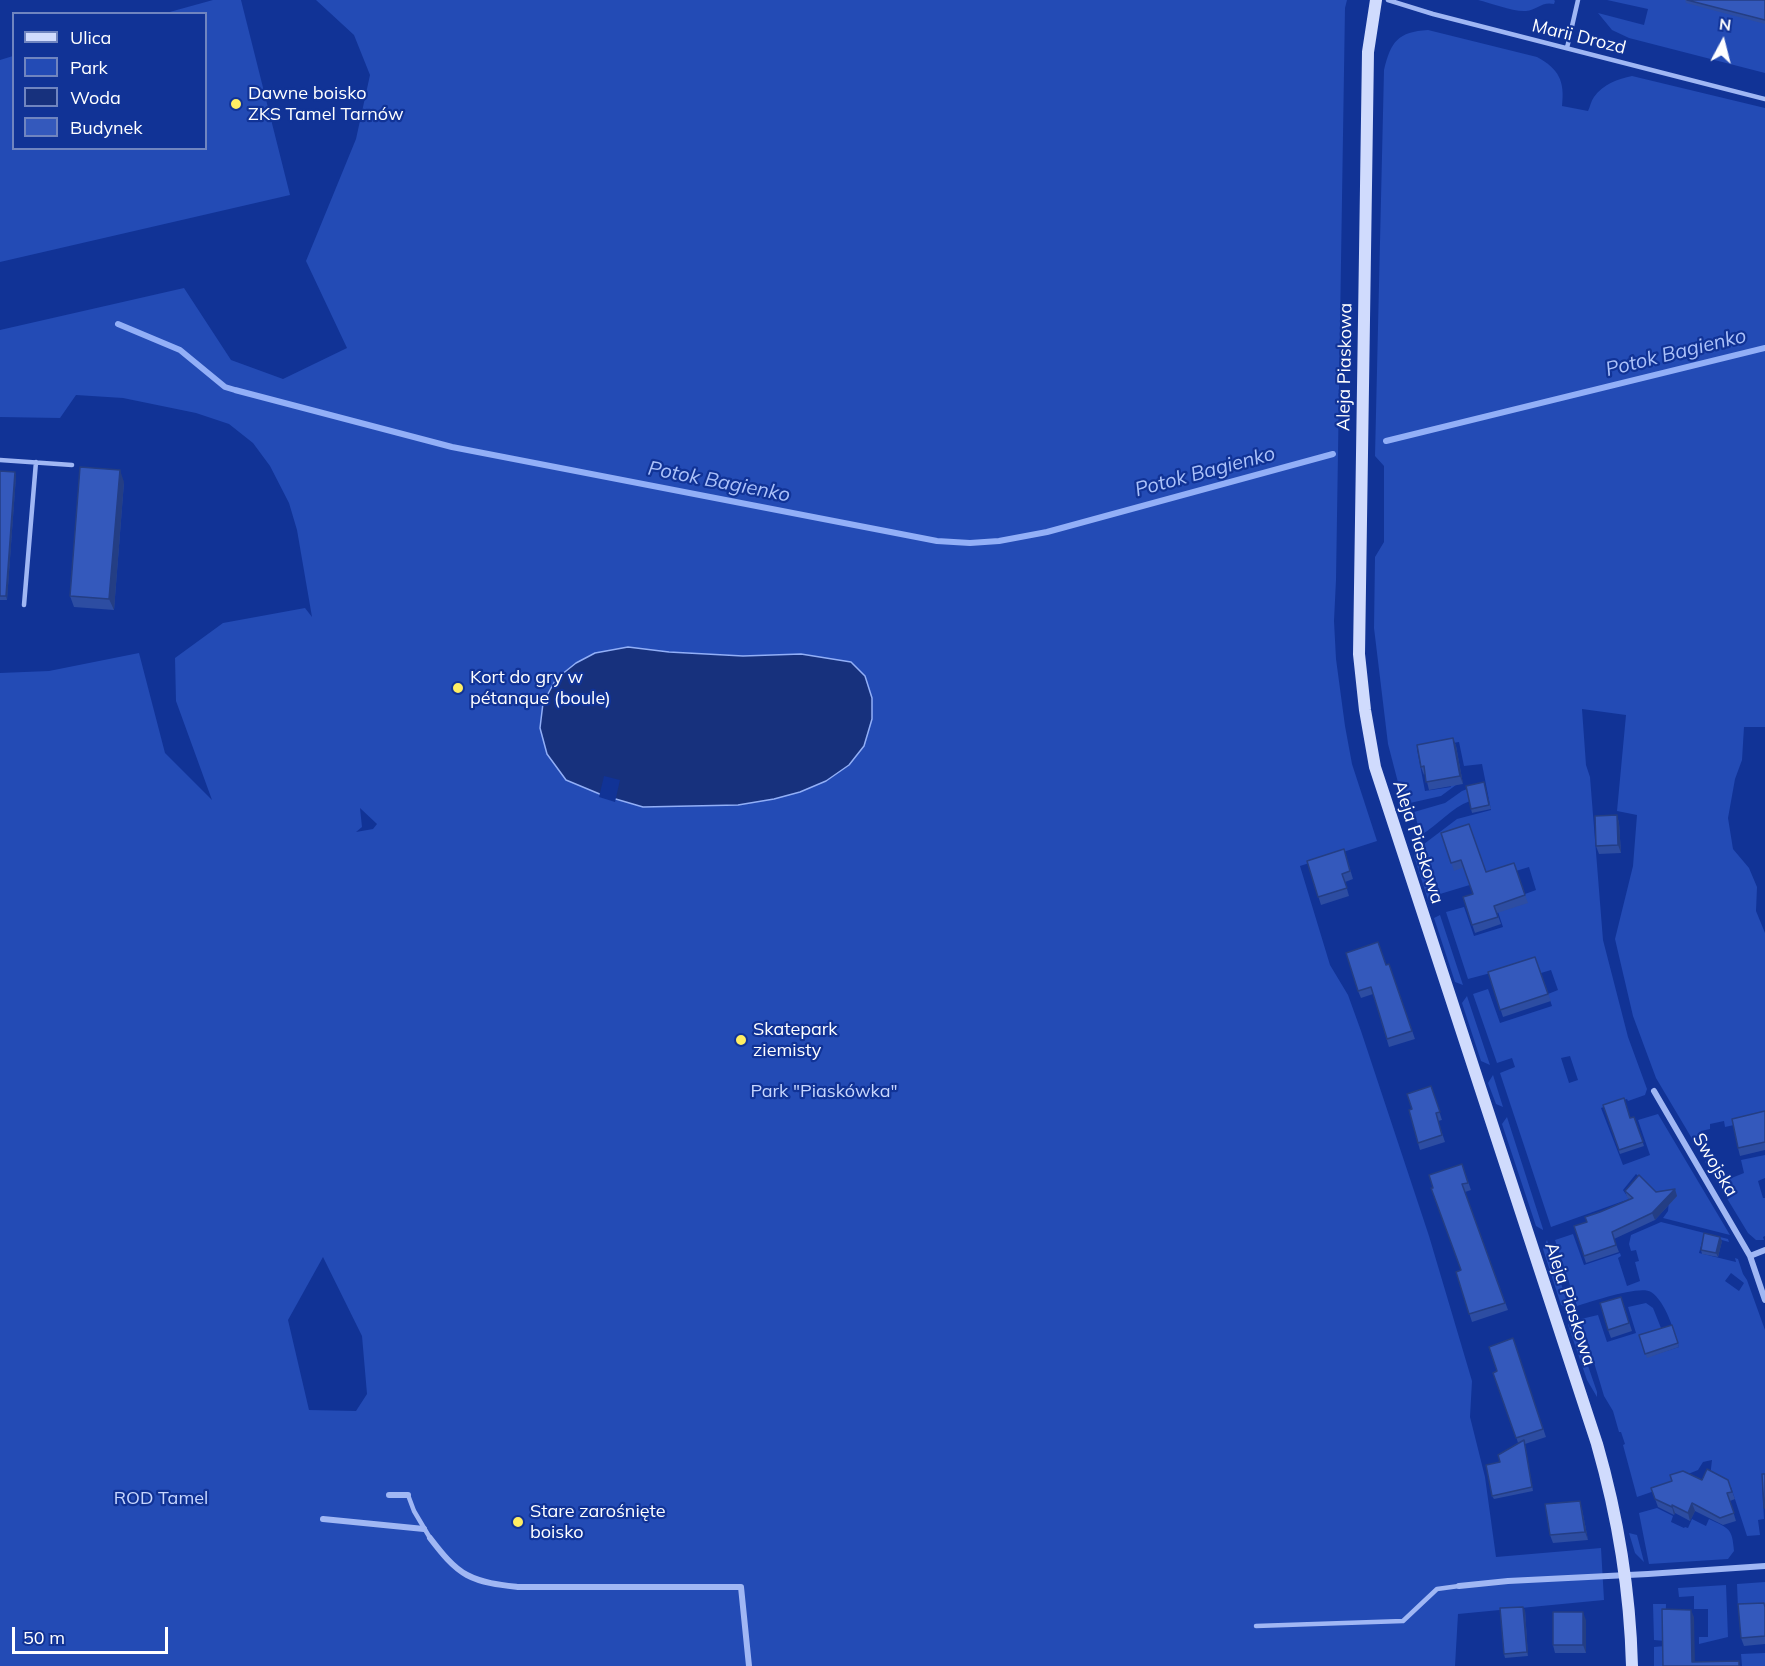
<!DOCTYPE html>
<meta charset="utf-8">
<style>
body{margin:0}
#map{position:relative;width:1765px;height:1666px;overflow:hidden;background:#113396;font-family:Mulish,sans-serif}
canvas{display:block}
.legend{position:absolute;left:12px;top:12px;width:195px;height:138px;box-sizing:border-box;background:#113396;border:2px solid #7085c0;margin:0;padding:8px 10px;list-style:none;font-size:18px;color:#fff}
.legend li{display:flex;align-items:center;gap:12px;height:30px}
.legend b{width:30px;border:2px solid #7085c0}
.north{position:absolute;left:1693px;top:12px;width:60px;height:60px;-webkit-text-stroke:4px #113396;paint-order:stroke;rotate:7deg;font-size:16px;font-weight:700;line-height:24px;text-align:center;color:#fff}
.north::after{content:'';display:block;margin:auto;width:21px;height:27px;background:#fff;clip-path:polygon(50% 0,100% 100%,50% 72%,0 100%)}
.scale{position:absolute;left:12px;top:1627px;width:156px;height:27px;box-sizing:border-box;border:3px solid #fff;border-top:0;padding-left:8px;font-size:18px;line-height:21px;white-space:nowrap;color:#fff;-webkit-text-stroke:4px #113396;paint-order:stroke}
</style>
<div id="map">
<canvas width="1765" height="1666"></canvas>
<ul class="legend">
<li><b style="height:8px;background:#d0dbfd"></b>Ulica</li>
<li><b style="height:16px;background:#234bb5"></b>Park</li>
<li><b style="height:16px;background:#17317d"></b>Woda</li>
<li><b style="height:16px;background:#3459bc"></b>Budynek</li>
</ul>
<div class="north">N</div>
<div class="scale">50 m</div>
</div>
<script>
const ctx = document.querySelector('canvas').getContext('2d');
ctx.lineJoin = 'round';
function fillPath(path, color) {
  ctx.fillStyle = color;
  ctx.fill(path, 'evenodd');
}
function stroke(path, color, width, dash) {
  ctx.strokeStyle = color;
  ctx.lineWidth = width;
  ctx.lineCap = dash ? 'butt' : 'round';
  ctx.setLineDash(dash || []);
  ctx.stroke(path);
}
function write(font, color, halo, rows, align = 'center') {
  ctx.font = font + ' Mulish,sans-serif';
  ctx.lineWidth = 4.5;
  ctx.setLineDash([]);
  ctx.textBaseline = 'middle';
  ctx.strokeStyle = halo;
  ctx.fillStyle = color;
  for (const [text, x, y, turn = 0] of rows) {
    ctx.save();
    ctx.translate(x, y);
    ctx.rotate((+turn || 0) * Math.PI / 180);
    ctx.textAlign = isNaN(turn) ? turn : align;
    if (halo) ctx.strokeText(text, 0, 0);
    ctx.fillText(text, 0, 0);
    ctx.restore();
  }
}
fillPath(new Path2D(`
 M213 0H241L290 195 0 262V60L13 56 14 148H206V14L166 13Z
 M316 0H1347L1345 8 1336 580 1334 621 1336 659 1345 726 1352 764 1377 841 1300 866 1330 965 1348 995 1361 1031 1429 1236 1472 1381 1470 1417 1485 1477 1496 1557 1601 1548 1604 1600 1458 1614 1455 1666H0V673L49 671 139 653 165 753 212 800 176 701 175 658 223 623 305 608 312 617 297 530 289 503 270 466 253 443 229 424 196 413 123 398 76 395 60 418 0 417V330L184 288 231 360 283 379 347 348 306 261 356 139 370 75 354 35ZM360 808 377 824 373 829 356 832 362 827ZM323 1257 362 1336 367 1394 356 1411 309 1410 288 1320Z
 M1478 0H1554L1555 1 1554 4C1542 1 1537 10 1526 11 1513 12 1491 3 1478 0Z
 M1607 0H1765V73L1629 38 1612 30 1598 13 1644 25 1648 9Z
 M1428 30 1537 57C1559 69 1565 81 1562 106L1588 111C1590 107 1591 101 1594 97 1603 84 1618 79 1632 76L1765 108V727H1744L1742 760 1735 779 1728 818 1733 849 1749 868 1757 887 1756 911 1765 933V1118L1725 1127 1724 1121 1710 1124V1129L1701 1131 1704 1140 1698 1143 1694 1142 1656 1078 1633 1016 1615 939 1633 866 1637 815 1617 811 1626 715 1582 709 1586 765 1590 777 1603 940 1628 1037 1647 1089 1645 1095 1628 1101 1627 1099 1601 1108 1623 1165 1650 1155 1638 1120 1658 1114 1730 1235 1663 1218 1668 1211 1669 1200 1660 1196 1636 1174 1623 1190 1629 1199 1551 1227 1500 1073 1515 1067 1512 1058 1497 1063 1473 994 1488 989 1500 1023 1552 1006 1548 994 1558 990 1551 970 1541 973 1536 961 1468 979 1446 912 1464 907 1474 936 1503 927 1498 912 1525 894 1536 890 1529 867 1440 894 1424 844 1457 819 1491 810 1482 764 1464 766 1459 742 1417 749 1425 791 1451 787 1448 773 1460 782 1441 796 1410 803 1401 794 1388 744 1374 628 1375 557 1384 542V466L1375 456 1384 70C1391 41 1398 32 1428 30ZM1570 1056 1578 1080 1569 1083 1561 1058Z
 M1467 789 1470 801C1451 808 1438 825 1421 835L1414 812 1445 803 1462 791Z
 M1418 848 1434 898 1428 900 1414 856Z
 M1440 915 1463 985 1455 982 1434 918Z
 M1467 996 1490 1065 1481 1061 1462 1003Z
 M1493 1075 1503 1107 1496 1104 1488 1083Z
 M1507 1117 1543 1229V1230L1536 1226 1502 1124Z
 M1713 1155 1729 1179 1744 1173 1741 1160 1765 1155V1178L1758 1181 1763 1198H1765V1236L1763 1237 1764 1240H1756L1748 1233 1705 1162 1708 1157Z
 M1661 1222 1728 1239 1729 1242 1704 1235 1699 1253 1736 1262 1735 1258 1738 1259 1743 1274 1747 1280 1765 1330V1481L1762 1482 1764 1519 1758 1520 1760 1535 1747 1536 1731 1487 1710 1477 1712 1460 1703 1462 1698 1470 1671 1481 1666 1487 1637 1497 1623 1445 1625 1444 1621 1432H1619L1613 1411 1604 1396 1581 1319 1598 1315 1607 1342 1636 1333 1628 1307 1646 1303 1653 1308 1665 1338 1647 1357 1679 1347C1674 1331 1666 1302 1651 1292 1640 1285 1591 1302 1577 1306L1555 1240 1573 1234 1584 1265 1620 1253 1621 1256 1618 1258 1627 1286 1640 1281 1635 1262 1639 1261 1636 1250 1631 1251 1629 1244 1631 1235ZM1731 1273 1744 1283 1739 1291 1725 1281Z
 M1547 1240 1569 1308 1561 1305 1543 1249Z
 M1572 1319 1597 1392V1397L1587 1380 1568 1325Z
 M1657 1508 1673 1516 1671 1522 1684 1528 1685 1527 1688 1528 1692 1519 1706 1526 1709 1519C1729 1529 1732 1527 1734 1551L1728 1559 1649 1564 1639 1513Z
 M1629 1533 1637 1535 1644 1562 1635 1553Z
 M1765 1582V1606L1738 1608 1737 1584Z
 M1726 1585 1728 1637 1699 1644V1637H1708V1609H1694V1596L1679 1597 1678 1588Z
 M1653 1604H1666L1665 1641 1654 1640Z
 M1665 1646V1666H1654V1647Z
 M1765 1653V1666H1742L1741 1654Z`), '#234bb5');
const water = new Path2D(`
 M628 647 669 652 743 656 801 654 851 662 865 676 872 698V719L864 746 849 765 826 781 800 792 774 799 738 805 643 807 602 795 566 780 547 754 540 728 543 703 556 679 576 663 595 653Z`);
fillPath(water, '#17317d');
stroke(water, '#92aff7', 1.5);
fillPath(new Path2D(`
 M604 776 620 780 615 802 599 797Z`), '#113396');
stroke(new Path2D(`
 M118 324 180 350 225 387 235 390 452 447 937 541 970 543 999 541 1047 532 1333 454
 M1386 441 1765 348`), '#92aff7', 6);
stroke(new Path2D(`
 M1388 0 1433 14 1765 99
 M1567 48 1578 0
 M0 460 72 465
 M24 605 36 462
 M408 1495 414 1511 430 1538
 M1256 1626 1403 1621 1437 1589 1459 1586`), '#a0b7f4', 4.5);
stroke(new Path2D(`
 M1654 1091 1750 1256 1765 1250
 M1750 1256 1765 1300
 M389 1495H408
 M323 1519 424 1529
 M430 1538C440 1551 452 1567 467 1575 482 1583 501 1585 518 1587H741L749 1666
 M1459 1586 1508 1581 1648 1574 1765 1566`), '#a0b7f4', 6);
stroke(new Path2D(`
 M1376 0 1368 52 1359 654 1365 710 1375 767 1597 1444C1618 1517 1630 1590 1632 1666`), '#d0dbfd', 12);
fillPath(new Path2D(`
 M1685 0H1765V24L1686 3Z
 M0 471 15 472 16 476 7 600H0Z
 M124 482 114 610 74 607 70 596Z
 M1453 738 1456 746 1463 784 1429 790 1425 774 1424 775 1421 767Z
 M1484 782 1491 809 1472 813 1471 809Z
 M1617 815 1619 823 1621 853 1599 854 1596 846Z
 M1441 833 1486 872 1514 863 1528 903 1497 913 1501 924 1475 933 1463 897 1473 894 1464 867 1454 871Z
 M1344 849 1353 879 1345 882 1349 896 1321 905 1307 861Z
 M1535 957 1551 1001 1503 1017 1488 972Z
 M1389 964 1415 1039 1389 1047 1373 994 1361 998 1358 991 1386 965Z
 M1431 1086 1442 1120 1438 1121 1445 1142 1420 1150 1418 1143 1412 1109Z
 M1603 1105 1631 1118 1634 1117 1644 1146 1620 1154Z
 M1765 1111V1150L1740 1156 1738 1148Z
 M1462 1164 1471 1190 1465 1192 1508 1310 1472 1322 1456 1272 1461 1270Z
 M1675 1189 1677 1196 1655 1220 1614 1239 1619 1252 1586 1263 1574 1226 1587 1222 1600 1212 1629 1199 1627 1197 1625 1191 1656 1192Z
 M1722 1241 1718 1257 1702 1254 1701 1250Z
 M1621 1297 1632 1331 1611 1338 1608 1330Z
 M1672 1325 1679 1347 1647 1358 1639 1335Z
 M1513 1338 1546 1437 1525 1444 1533 1491 1494 1499 1492 1496 1518 1443 1497 1371Z
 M1728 1480 1735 1499 1730 1501 1736 1521 1723 1525 1695 1511 1690 1521 1675 1513 1674 1515 1658 1507 1651 1488 1672 1481Z
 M1582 1509 1588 1540 1553 1543 1550 1535Z
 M1765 1607V1644L1744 1646 1741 1638Z
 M1525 1610 1528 1656 1505 1658 1504 1654Z
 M1586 1620V1653H1555L1553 1645Z`), '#2d4da2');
fillPath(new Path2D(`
 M120 470 124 482 114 610 109 599Z
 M15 472 16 476 7 600 6 596Z
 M1453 738 1456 746 1463 784 1460 776Z
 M1617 815 1619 823 1621 853 1618 845Z
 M1675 1189 1677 1196 1655 1220 1652 1213Z
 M1720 1237 1722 1241 1718 1257 1716 1253Z
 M1580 1501 1582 1509 1588 1540 1585 1532Z
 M1692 1503 1695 1511 1690 1521 1688 1513Z
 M1672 1505 1675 1513 1674 1515 1672 1507Z
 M1523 1607 1525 1610 1528 1656 1527 1652Z
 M1691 1610 1694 1617 1695 1666 1692 1662Z
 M1583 1612 1586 1620V1653L1583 1645Z`), '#243e84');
const building = new Path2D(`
 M1687 0H1765V20Z
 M80 467 120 470 109 599 70 596Z
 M0 471 15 472 6 596H0Z
 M1453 738 1460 776 1426 782 1424 766 1421 767 1417 745Z
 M1484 782 1489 805 1471 809 1466 786Z
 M1617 815 1618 845 1596 846 1595 816Z
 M1469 824 1486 872 1514 863 1525 895 1494 906 1498 917 1472 925 1463 897 1473 894 1461 860 1451 863 1441 833Z
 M1344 849 1350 871 1342 874 1347 888 1318 897 1307 861Z
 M1378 942 1386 965 1389 964 1412 1031 1387 1039 1371 987 1358 991 1346 953Z
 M1535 957 1548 994 1500 1010 1488 972Z
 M1431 1086 1440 1112 1436 1113 1442 1135 1418 1143 1409 1110 1412 1109 1407 1094Z
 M1624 1098 1630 1118 1634 1117 1643 1142 1619 1150 1603 1105Z
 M1765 1111V1142L1738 1148 1732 1119Z
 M1462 1164 1468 1183 1462 1184 1505 1303 1469 1314 1456 1272 1461 1270 1431 1188H1433L1429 1175Z
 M1639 1175 1656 1192 1675 1189 1652 1213 1612 1232 1616 1245 1584 1256 1574 1226 1587 1222 1585 1217 1600 1212 1633 1198 1625 1191Z
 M1704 1233 1720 1237 1716 1253 1701 1250Z
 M1621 1297 1629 1323 1608 1330 1600 1303Z
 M1672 1325 1678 1343 1645 1354 1639 1335Z
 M1513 1338 1543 1429 1516 1438 1493 1373 1497 1371 1489 1347Z
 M1524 1440 1532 1487 1492 1496 1486 1465 1500 1462 1498 1455Z
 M1707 1469 1728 1480 1732 1492 1727 1493 1734 1513 1720 1518 1692 1503 1688 1513 1672 1505V1507L1655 1499 1651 1488 1672 1481 1670 1475 1683 1471 1702 1480Z
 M1762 1474H1765V1508H1764Z
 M1580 1501 1585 1532 1550 1535 1545 1504Z
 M1764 1603 1765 1607V1636L1741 1638 1738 1604Z
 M1523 1607 1527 1652 1504 1654 1500 1608Z
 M1662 1609 1691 1610 1692 1662 1739 1661V1666H1663Z
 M1553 1612H1583V1645H1553Z`);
fillPath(building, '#3459bc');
stroke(building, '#243e84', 1.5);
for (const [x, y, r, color] of [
 [236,104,6,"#ffee63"],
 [458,688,6,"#ffee63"],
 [741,1040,6,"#ffee63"],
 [518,1522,6,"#ffee63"]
]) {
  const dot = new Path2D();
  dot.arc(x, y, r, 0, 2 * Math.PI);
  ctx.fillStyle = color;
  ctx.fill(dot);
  stroke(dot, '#113396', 2);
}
write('18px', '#fff', '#113396', [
 ["Marii Drozd",1579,37,14],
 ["Aleja Piaskowa",1345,367,-89],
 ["Aleja Piaskowa",1418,842,72],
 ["Swojska",1715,1165,59],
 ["Aleja Piaskowa",1570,1304,72]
]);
write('18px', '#fff', '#113396', [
 ["Dawne boisko",248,94],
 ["ZKS Tamel Tarnów",248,115],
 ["Kort do gry w",470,678],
 ["pétanque (boule)",470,699],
 ["Skatepark",753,1030],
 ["ziemisty",753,1051],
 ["Stare zarośnięte",530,1512],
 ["boisko",530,1533]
], 'left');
write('18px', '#c8d7fe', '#113396', [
 ["Park \"Piaskówka\"",824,1092],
 ["ROD Tamel",161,1499]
]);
write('italic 20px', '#acc2fa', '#113396', [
 ["Potok Bagienko",1676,353,-14],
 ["Potok Bagienko",1205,472,-15],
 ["Potok Bagienko",719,482,11]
]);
</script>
